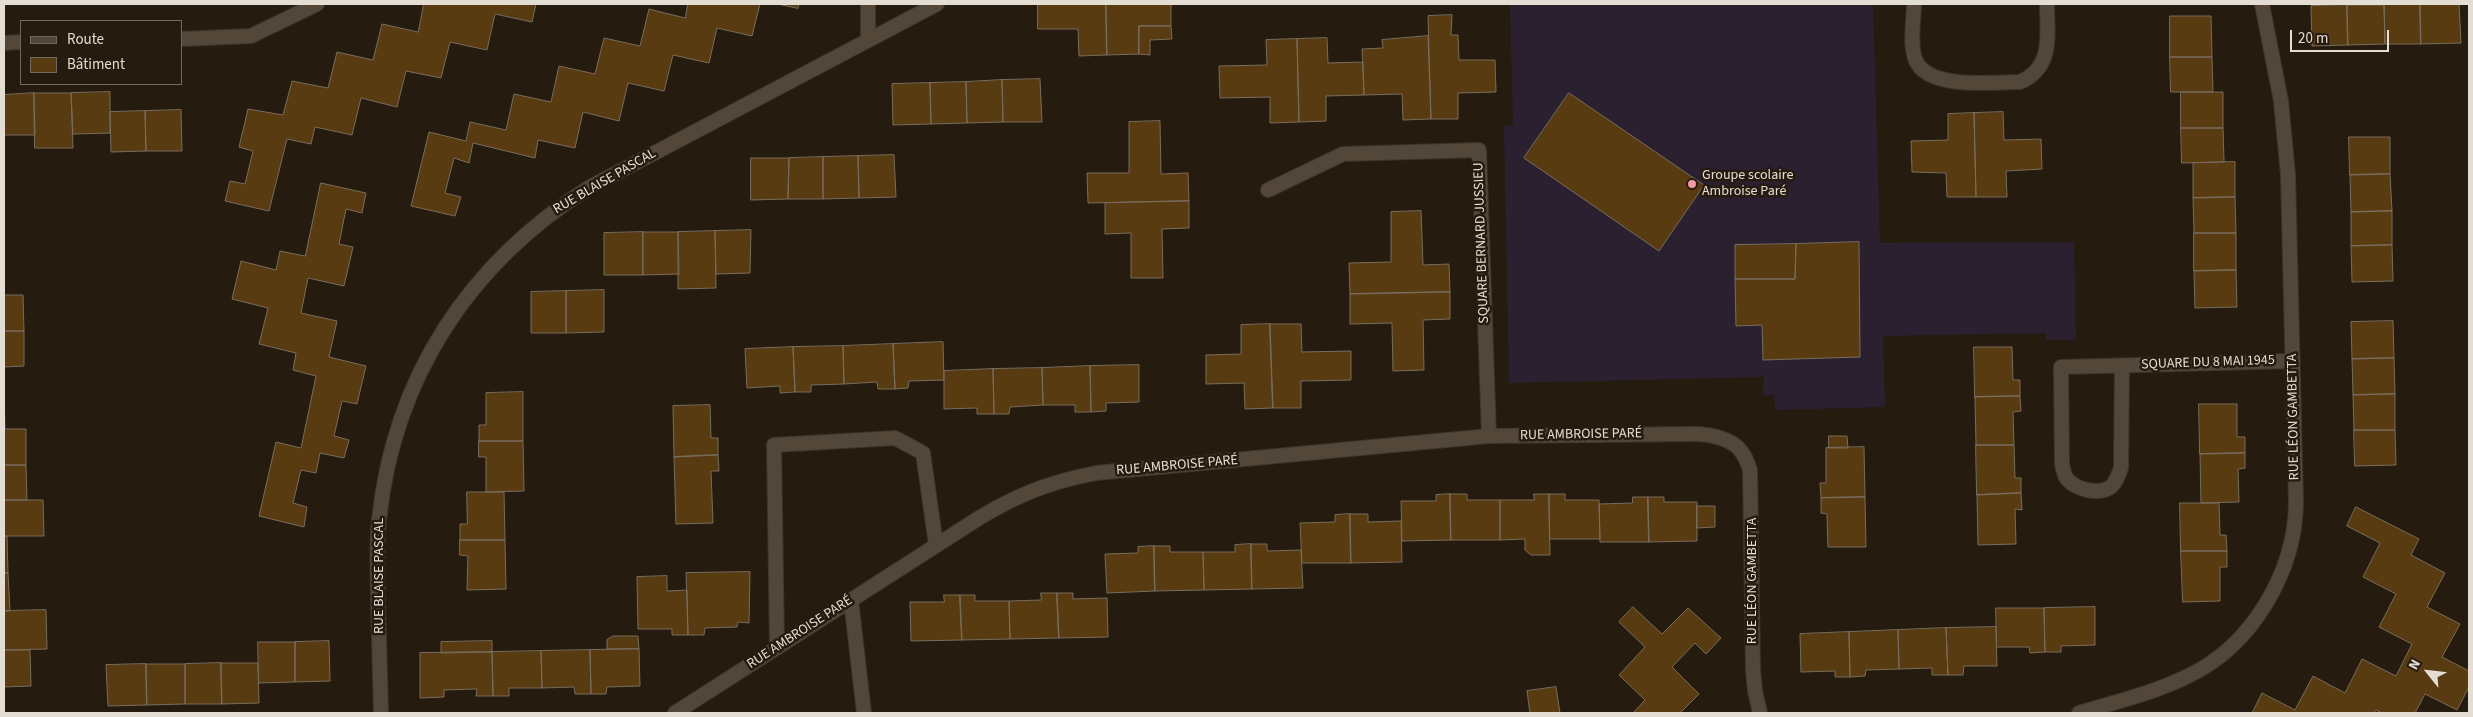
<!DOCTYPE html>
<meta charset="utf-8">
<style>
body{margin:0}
#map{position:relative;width:2473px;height:717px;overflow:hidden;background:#261b0f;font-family:"Source Sans 3",sans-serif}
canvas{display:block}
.frame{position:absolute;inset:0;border:5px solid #e4ddd4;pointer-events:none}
.legend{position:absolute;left:20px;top:20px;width:162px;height:65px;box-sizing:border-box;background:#261b0f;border:1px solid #72695e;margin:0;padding:6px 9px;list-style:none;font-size:15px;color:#e4ddd4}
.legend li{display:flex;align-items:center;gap:10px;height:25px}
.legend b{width:25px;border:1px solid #72695e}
.north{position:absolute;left:2403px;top:647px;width:50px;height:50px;-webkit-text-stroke:4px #261b0f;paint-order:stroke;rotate:299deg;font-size:14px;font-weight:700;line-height:20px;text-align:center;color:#e4ddd4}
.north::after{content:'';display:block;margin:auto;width:18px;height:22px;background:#e4ddd4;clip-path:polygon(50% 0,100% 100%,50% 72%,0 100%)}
.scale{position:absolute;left:2290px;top:30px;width:99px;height:22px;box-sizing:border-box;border:2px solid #e4ddd4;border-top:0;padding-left:6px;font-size:15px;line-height:18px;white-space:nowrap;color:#e4ddd4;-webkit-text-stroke:4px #261b0f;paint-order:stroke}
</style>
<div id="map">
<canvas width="2473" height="717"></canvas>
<div class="frame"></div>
<ul class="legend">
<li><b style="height:6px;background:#53473a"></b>Route</li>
<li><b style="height:14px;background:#593b11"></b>Bâtiment</li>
</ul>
<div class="north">N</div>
<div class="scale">20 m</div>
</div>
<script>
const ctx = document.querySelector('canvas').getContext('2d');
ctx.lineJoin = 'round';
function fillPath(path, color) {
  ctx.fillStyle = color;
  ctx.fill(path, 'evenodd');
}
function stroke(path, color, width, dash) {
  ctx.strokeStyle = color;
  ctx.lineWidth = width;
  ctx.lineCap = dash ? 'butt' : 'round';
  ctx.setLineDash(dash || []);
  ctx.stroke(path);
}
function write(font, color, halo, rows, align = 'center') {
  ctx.font = font + ' "Source Sans 3",sans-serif';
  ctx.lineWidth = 5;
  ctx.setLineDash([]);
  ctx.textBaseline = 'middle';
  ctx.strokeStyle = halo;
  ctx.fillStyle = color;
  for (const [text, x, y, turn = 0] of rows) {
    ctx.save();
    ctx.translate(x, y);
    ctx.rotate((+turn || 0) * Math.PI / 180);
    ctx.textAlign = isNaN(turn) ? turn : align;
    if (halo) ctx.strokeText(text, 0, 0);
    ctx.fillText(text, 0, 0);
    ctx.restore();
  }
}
fillPath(new Path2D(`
 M1510 4H1873L1880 243 2074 242 2076 340H2046V333L1883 336 1885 407 1775 410 1774 395 1763 396 1764 377 1509 383 1504 126 1513 125Z`), '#2a202f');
const building = new Path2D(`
 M424 4H536L532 22 495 14 487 50 450 42 441 78 406 71 397 107 361 98 352 135 315 127 311 144 287 139 269 211 225 201 230 181 245 184 253 151 239 147 248 109 283 115 292 81 328 88 337 52 373 60 382 24 418 32Z
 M688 4H760L752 36 717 28 709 63 673 55 664 91 628 83 619 121 583 112 575 148 538 140 535 158 473 143 469 163 454 158 445 193 461 197 455 216 411 206 429 132 466 141 470 122 506 130 514 94 551 102 559 66 595 74 604 38 640 46 649 9 685 18Z
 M778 4H799L798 8Z
 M1038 4H1106L1107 55 1079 56 1078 29H1038Z
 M1106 4H1171V26H1139V54L1107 55Z
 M2420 4H2459L2461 43 2421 44Z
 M2420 4 2421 44H2385L2384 5Z
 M2347 5H2384L2385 44 2348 45Z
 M2347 5 2348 45 2312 46 2311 6Z
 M1452 15 1451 35H1458L1459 60H1495L1496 92 1458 93V119H1431L1428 16Z
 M2170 16H2211L2212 57H2170Z
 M1139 26H1171L1172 39 1150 40V55L1139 54Z
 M1428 36 1431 119 1403 120 1402 94 1364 95 1362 49 1383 48 1382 40Z
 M1327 38 1328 63 1363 62 1364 95 1326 96V121L1299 122 1297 39Z
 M1297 39 1299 122 1270 123V97L1220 98 1219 66 1267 65 1266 40Z
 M2170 57H2212L2213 92H2171Z
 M1040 79 1042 122H1003L1002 80Z
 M1002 80 1003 122 967 123 966 82Z
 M966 82 967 123 931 124 930 83Z
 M930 83 931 124 893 125 892 84Z
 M110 92V133L73 134 71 93Z
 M2181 92H2223V128H2181Z
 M34 93 35 135H4V95Z
 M34 93H71L73 148H35Z
 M1569 93 1704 185 1659 251 1524 158Z
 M181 110 182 151H146L145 111Z
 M145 111 146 151 111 152 110 112Z
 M2003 112 2004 140 2041 139 2042 169 2006 171 2007 197H1976L1974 113Z
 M1974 113 1976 197H1947L1946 173 1912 172 1911 141 1948 140V114Z
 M1160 121 1161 174 1188 173 1189 201 1088 203 1087 173H1129V122Z
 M2181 128H2223L2224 162 2182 163Z
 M2349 137H2390V174L2350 175Z
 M894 155 896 197 859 198 858 156Z
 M858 156 859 198 823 199V157Z
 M823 157V199H788L789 158Z
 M751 158H789L788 199 751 200Z
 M2235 162V197L2193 198V163Z
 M2390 174 2392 211 2351 212 2350 175Z
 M321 183 366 193 362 213 346 209 339 244 353 247 344 286 308 278 301 313 337 321 329 357 366 366 357 404 342 401 334 436 349 440 344 458 320 453 316 473 301 470 293 503 307 507 304 527 259 516 276 442 301 448 316 376 293 370 296 353 259 344 268 308 232 299 241 261 276 270 280 251 305 256Z
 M2235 197 2236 233H2194L2193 198Z
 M1189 201V228L1162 229 1163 278H1131V233L1105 234V203Z
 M1421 211 1423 265 1449 264 1450 292 1350 294 1349 263 1391 262V212Z
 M2392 211V245L2351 246V212Z
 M751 230 750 273 716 274 715 231Z
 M715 231 716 288 678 289V232Z
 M643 232V275H604V233Z
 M643 232H678L679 274 643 275Z
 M2194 233H2236V270L2194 271Z
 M1859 242 1860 357 1763 360 1762 325 1736 326 1735 279H1795L1796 244Z
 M1796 244 1795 279H1735V245Z
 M2392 245 2393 281 2352 282 2351 246Z
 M2236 270 2237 307 2195 308 2194 271Z
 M604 290V332L566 333V291Z
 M566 291V333H531V292Z
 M1450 292V319L1423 320 1424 370 1393 371 1392 323 1350 324V294Z
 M4 295H23L24 331H4Z
 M2393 321 2394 358 2352 359 2351 322Z
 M1270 324H1301L1302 352 1351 351V380L1301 381V408H1273Z
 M1270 324 1273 408 1245 409 1244 383 1206 384V355L1241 354V325Z
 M4 331H24V366L4 367Z
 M943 342 944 380 909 381 908 388 895 389 893 344Z
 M893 344 895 389H878L877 382 844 384 843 346Z
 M843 346 844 384 811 385V392H795L793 347Z
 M793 347 795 392 780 393V386L747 388 745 349Z
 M1974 347H2012L2013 380H2020V396L1975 397Z
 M2394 358 2395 394 2353 395 2352 359Z
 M1139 365V402L1106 403V411L1091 412 1090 366Z
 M1090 366 1091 412H1075V405H1043L1042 368Z
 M1042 368 1043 405 1010 407 1009 414H994L993 369Z
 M993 369 994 414H977V408L944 409V371Z
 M523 392V441H479V425H486V393Z
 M4 393 5 429H4Z
 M2395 394V430H2354L2353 395Z
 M2020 396 2021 411 2013 412 2014 445H1976L1975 397Z
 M2199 404H2237V437H2245V453L2200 454Z
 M710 405 711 438H718V455L674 457 673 406Z
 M4 429H26V465H4Z
 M2354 430H2395L2396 465 2355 466Z
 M1829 436H1847L1848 448H1829Z
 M479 441H523L524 491 486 492V457H479Z
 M1976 445H2014L2015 478H2021V493L1977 495Z
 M1864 447 1865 497 1821 498 1820 483H1826V448Z
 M2245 453V468L2238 469 2239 502 2201 503 2200 454Z
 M718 455 719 471H711L713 523 676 524 674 457Z
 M4 465H26L27 500H4Z
 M467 492H504L505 540H460V524H467Z
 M2021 493 2022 510 2015 509 2016 544 1978 545 1977 495Z
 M1450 494 1451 540 1402 541 1401 501H1436V495Z
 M1450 494H1467V500H1500V540H1451Z
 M1534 494H1549L1550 555H1531L1525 550V539L1500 540V500H1534Z
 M1549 494H1565V500H1599L1600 539H1550Z
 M1633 497H1648L1649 542H1600L1599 504 1632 503Z
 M1648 497H1664V502H1697V541L1649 542Z
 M1865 497 1866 547H1828L1827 514 1821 513V498Z
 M4 500H43L44 536H4Z
 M2180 503H2219L2220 535H2226L2227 551H2181Z
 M1697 506H1715V527L1697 528Z
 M2356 507 2419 539 2411 555 2445 573 2427 607 2460 624 2442 657 2469 671V687L2457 710 2425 694 2415 713H2382L2376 710 2374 713H2252L2262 693 2295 710 2313 676 2345 693 2362 659 2396 676 2412 644 2379 627 2396 594 2363 577 2380 543 2347 526Z
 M1350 514H1368V522L1401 521 1402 562 1351 563Z
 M1350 514 1351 563H1302L1300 523 1335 522V515Z
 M4 536H7L8 573H4Z
 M460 540H505L506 589 467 590 468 556 460 555Z
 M1251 544 1252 589 1204 590 1203 552H1235V545Z
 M1251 544H1267V551L1301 550 1303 588 1252 589Z
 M1154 546 1155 591 1107 593 1105 554 1138 553V547Z
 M1154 546H1170V552H1203L1204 590 1155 591Z
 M2181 551H2227V567H2220V601L2183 602Z
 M750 572 749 623 738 622 737 627 705 628 704 635H688L686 573Z
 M4 573H8L10 611H4Z
 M667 576V591L687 590 688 635H672V629H638L637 577Z
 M1041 593H1057L1059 638 1010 639 1009 601 1041 600Z
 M1057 593H1073V599L1107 598 1108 637 1059 638Z
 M944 595H960L962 640 911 641 910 602H944Z
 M960 595H975V601H1009L1010 639 962 640Z
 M1633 607 1662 634 1688 608 1721 638 1706 654 1695 643 1672 667 1699 694 1680 713H1633L1645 700 1619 675 1645 647 1619 622Z
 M2095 607V645L2061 646V652H2045L2044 608Z
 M1996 608H2044L2045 652 2030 653 2029 647H1997Z
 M46 610 47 649 4 650V611Z
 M1996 627 1997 666H1964L1963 675H1948L1946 628Z
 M1946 628 1948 675H1932V668L1899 669 1898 630Z
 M1898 630 1899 669 1866 670 1865 676 1850 677 1849 632Z
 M1849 632 1850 677H1835V671L1801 672 1800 634Z
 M613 636H638L639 649H607V640Z
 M329 641 330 681 295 682V642Z
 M492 641V652L441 653V642Z
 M258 642H295V682L259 683Z
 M639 649 640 686 607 687 606 694H591L590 650Z
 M4 650H30L31 686 4 687Z
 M590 650 591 694H575L574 687 542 688 541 651Z
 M541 651 542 688H509V696H493L492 652Z
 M492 652 493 696H476L477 689 444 690V697L420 698V653Z
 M221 663 222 704H185V664Z
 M221 663H258L259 703 222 704Z
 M146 664H185V704L147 705Z
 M146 664 147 705 108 706 106 665Z
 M1556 687 1560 713H1530L1527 691Z`);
fillPath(building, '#593b11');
stroke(building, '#796d5e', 1);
const minor = new Path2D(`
 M868 4V40
 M1914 4C1914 21 1909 45 1916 61 1929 90 1994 82 2020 82 2054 67 2047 35 2047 4
 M181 39 251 36 317 4
 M4 43 21 42
 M1268 190 1343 154 1479 150 1489 436
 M2122 366 2121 468C2118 475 2116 484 2109 488 2096 495 2076 489 2067 479 2064 475 2063 469 2062 464L2061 367 2293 361
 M851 600 864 713
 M777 647 774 445 895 438 923 453 936 545
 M381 713C380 675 379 638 378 600 378 573 376 547 379 520 394 377 469 263 590 187L937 4
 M675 713 979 518C1019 494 1050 482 1096 473L1489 436 1693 434C1709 434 1731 438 1741 451 1745 456 1748 464 1750 470L1753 670 1755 691 1760 713
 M2079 713C2115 702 2154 693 2188 676 2252 646 2295 572 2296 503L2288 175 2281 101 2262 4`);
stroke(minor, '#3d352f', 16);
stroke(minor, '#53473a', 14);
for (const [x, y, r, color] of [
 [1692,184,5,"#f49aa4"]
]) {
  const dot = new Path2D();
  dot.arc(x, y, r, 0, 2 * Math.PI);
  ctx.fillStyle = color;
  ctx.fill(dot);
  stroke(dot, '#261b0f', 2);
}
write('14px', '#e4ddd4', '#261b0f', [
 ["Groupe scolaire",1702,176],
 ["Ambroise Paré",1702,192]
], 'left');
write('14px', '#e4ddd4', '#261b0f', [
 ["RUE BLAISE PASCAL",605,182,-30],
 ["SQUARE BERNARD JUSSIEU",1482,243,-92],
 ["SQUARE DU 8 MAI 1945",2208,363,-2],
 ["RUE LÉON GAMBETTA",2294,417,-91],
 ["RUE AMBROISE PARÉ",1581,435,-1],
 ["RUE AMBROISE PARÉ",1177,466,-5],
 ["RUE BLAISE PASCAL",380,576,-90],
 ["RUE LÉON GAMBETTA",1753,581,-90],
 ["RUE AMBROISE PARÉ",800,633,-33]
]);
</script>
